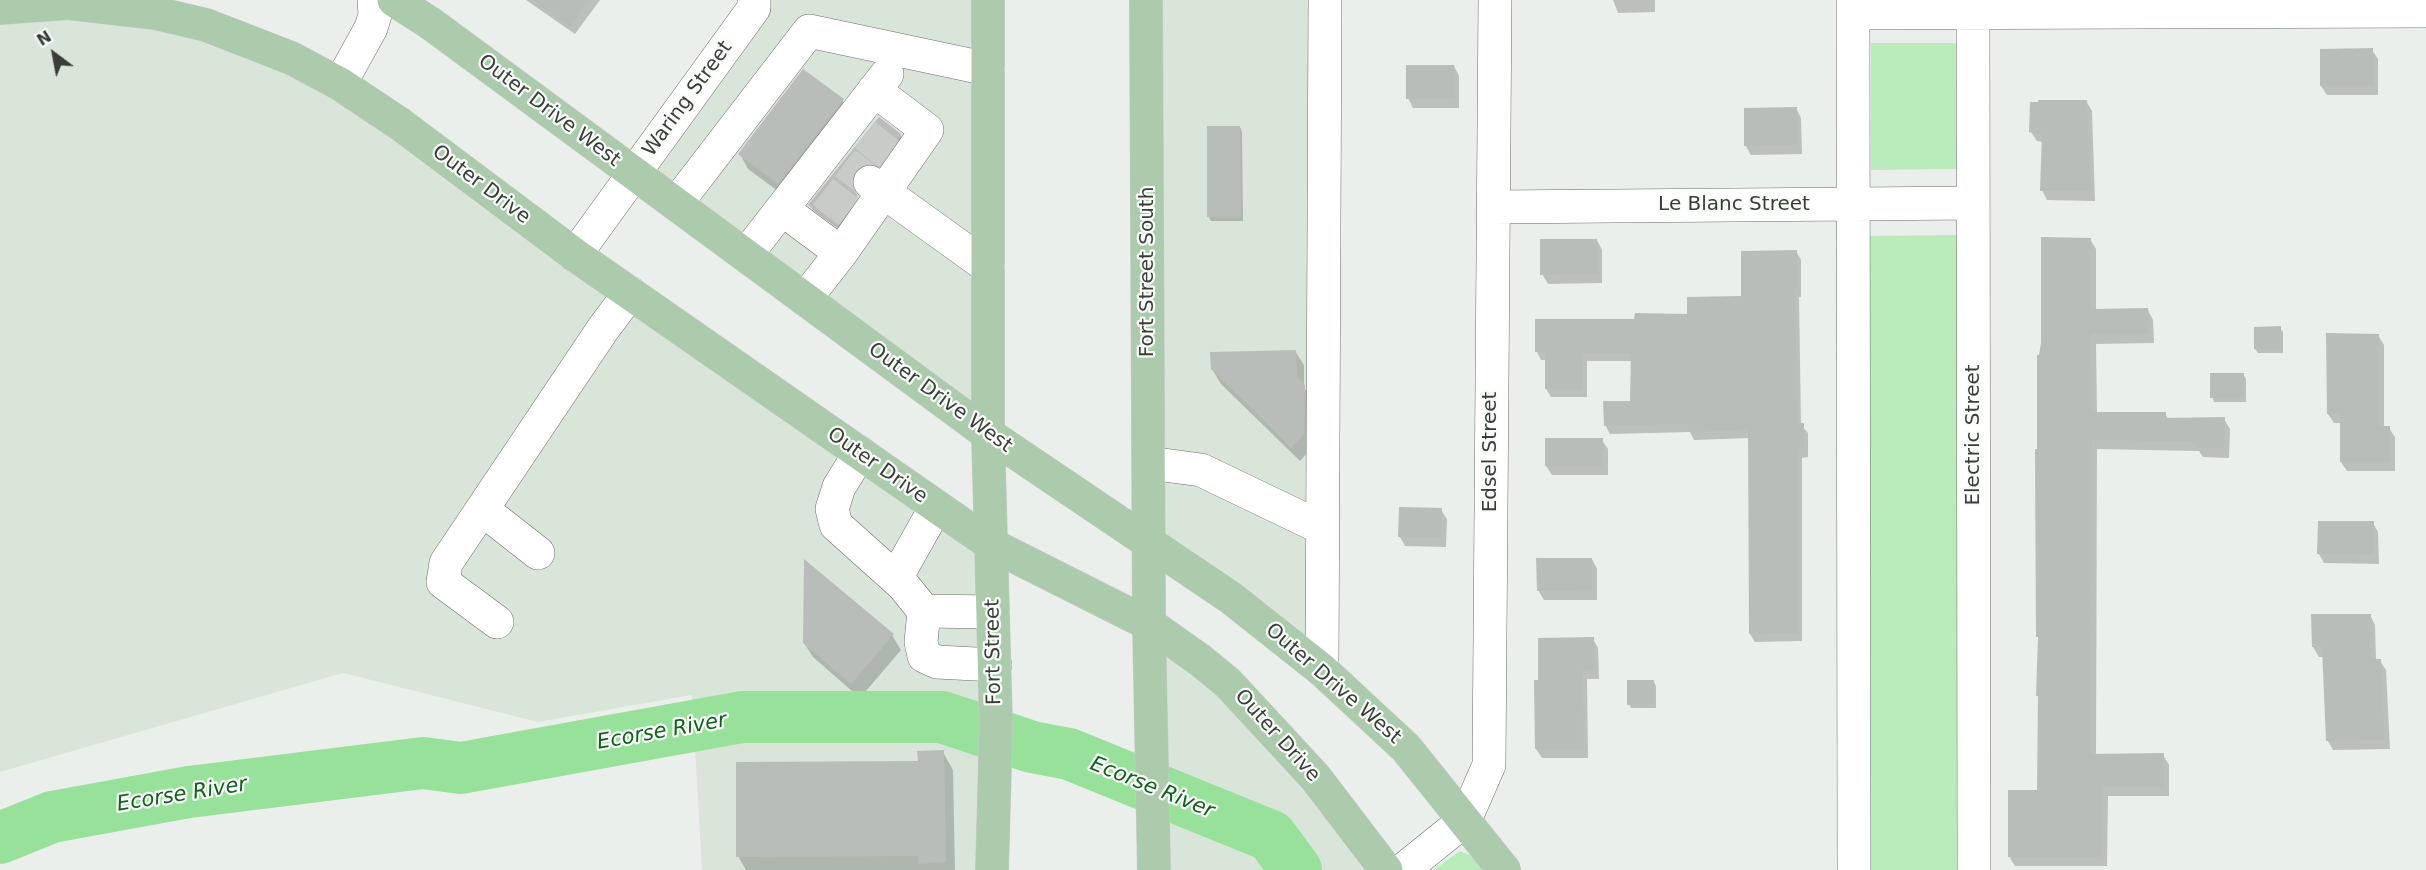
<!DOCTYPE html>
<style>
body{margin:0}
#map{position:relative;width:2426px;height:870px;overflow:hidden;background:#ebefeb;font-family:"DejaVu Sans",sans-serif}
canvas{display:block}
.north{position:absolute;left:24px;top:24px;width:60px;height:60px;-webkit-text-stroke:4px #f8fdf8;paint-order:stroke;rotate:328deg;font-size:16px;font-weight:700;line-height:24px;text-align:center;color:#3a3c3a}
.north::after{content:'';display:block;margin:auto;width:21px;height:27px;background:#3a3c3a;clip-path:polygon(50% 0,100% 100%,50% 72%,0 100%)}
</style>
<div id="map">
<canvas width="2426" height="870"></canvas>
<div class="north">N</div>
</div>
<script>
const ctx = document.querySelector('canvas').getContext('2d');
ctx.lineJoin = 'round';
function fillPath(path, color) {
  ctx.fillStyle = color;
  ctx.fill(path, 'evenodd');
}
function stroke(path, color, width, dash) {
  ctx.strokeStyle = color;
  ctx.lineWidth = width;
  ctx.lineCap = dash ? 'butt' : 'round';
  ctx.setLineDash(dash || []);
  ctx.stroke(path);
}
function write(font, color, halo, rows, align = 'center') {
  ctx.font = font + ' "DejaVu Sans",sans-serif';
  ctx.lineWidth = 4.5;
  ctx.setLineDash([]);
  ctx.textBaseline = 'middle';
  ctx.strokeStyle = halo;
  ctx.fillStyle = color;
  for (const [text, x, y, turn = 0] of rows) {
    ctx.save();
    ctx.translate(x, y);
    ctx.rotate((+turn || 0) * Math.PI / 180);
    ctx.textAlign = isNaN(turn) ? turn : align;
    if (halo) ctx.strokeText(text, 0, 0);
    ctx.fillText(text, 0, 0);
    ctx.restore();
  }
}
fillPath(new Path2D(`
 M754 0H988V434L634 174Z
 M1146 0H1325L1322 670 1150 543Z
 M68 3 291 58 992 545V870H702L692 695 538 722 343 673 0 772V8Z
 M1149 624 1386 870H1154Z`), '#dae5da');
fillPath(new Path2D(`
 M1871 43H1957L1958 169 1871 170Z
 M1957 235V870H1868L1866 236Z
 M1460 851 1474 857 1484 870H1433Z`), '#b9ecba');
fillPath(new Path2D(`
 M526 0H600L575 34Z
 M1613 0H1655V12L1618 13Z
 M2372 50 2378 59V95H2327L2321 86Z
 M1454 66 1459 76V108H1413L1408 98Z
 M842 100 851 115 786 197 748 169 740 154Z
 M2086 101 2092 111 2095 201 2047 200 2042 190 2043 142 2037 141 2031 132Z
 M1796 108 1801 118 1802 154 1751 155 1745 145Z
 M1240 127 1242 132 1243 221H1211L1208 216Z
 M900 135 903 139 882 170 856 176 853 186 854 194 859 201 840 230 813 210 810 205Z
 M2090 239 2096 249V311L2148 310 2153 320 2154 343 2096 344 2097 413H2165L2168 419H2224L2230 429 2229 458 2203 457 2199 451 2097 449 2096 755H2163L2169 765V796H2108L2107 866H2015L2009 856 2039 792 2038 451Z
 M1597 240 1602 250V283L1548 284 1542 274Z
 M1796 251 1801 260V297H1799L1801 425 1808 433V457L1802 458V641L1755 642 1750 634V438L1694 440 1690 432 1610 434 1605 425 1632 402 1633 361H1587V397H1551L1546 389 1547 360H1541L1537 352 1636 320 1689 315 1743 297Z
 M2280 328 2283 332V353H2258L2255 349Z
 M2378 335 2384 345V428H2389L2395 437V471H2347L2341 462 2342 423H2334L2328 414Z
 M1295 351 1304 365V387L1312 401V448L1300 461 1221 384 1212 369Z
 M2243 374 2246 379V402H2214L2212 397Z
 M1602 440 1608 449V475H1552L1546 466Z
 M1441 510 1447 519 1446 547 1405 546 1400 537Z
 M2373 523 2378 532 2379 564 2324 563 2319 554Z
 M1592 559 1597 569V600H1544L1538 590Z
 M2313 615H2370L2375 625 2376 661H2380L2386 670 2390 749 2333 750 2328 741 2324 657H2319L2313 647Z
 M892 635 901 650 860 698 813 657 804 643Z
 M1593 639 1598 648 1599 679H1587L1588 758H1542L1536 749 1540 681Z
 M1654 682 1656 686V708H1631L1629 704Z
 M943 752 953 770 955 870H746L738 856Z`), '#0003');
stroke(new Path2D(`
 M0 838 52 817 189 792 423 763 461 768 742 717H942L1032 747 1069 754 1271 836 1296 870`), '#97e19b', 52);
fillPath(new Path2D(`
 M533 0H590L570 27Z
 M2373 48V86H2320V49Z
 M1406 65H1454L1455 99H1406Z
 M803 69 844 99 778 184 738 154Z
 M2038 100H2087L2091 191H2040L2042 134 2029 132 2030 102H2038Z
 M1797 107V145L1744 146V108Z
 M879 117 901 134 879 166 871 163 863 165 855 172 851 181 853 189 858 196 837 226 808 205Z
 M1207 126H1240L1241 217H1207Z
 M2041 237 2091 238V309L2148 308 2149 334H2091L2092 412H2166V418L2225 417 2224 448H2196V442L2092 440 2091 754 2164 753V787H2103L2102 857H2008V790H2037L2038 696H2036L2038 637H2036L2035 449H2037V355H2039L2041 343Z
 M1540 239H1597L1598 274 1540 275Z
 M1797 250V289H1795L1797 415 1798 423H1804V448L1798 450V633L1749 634 1748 430 1688 432V424L1604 426 1603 401H1630L1631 353H1583V389H1545V352H1535V319H1634L1635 313 1687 314V297L1741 296V251Z
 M2281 326V349H2254V327Z
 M2326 333 2379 334V426H2390V462H2340V414H2327Z
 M1296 350 1297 377 1305 385 1304 434 1291 448 1211 369 1210 352Z
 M2210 373H2244V398H2210Z
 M1545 438H1603V466H1545Z
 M1399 507 1442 508 1441 538 1398 537Z
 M2318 521H2374V555L2317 554Z
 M1536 558H1592V590L1537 591Z
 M804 559 894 634 851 684 803 643Z
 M2311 614H2371V659H2381L2385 740 2326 741 2322 647H2312Z
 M1594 637V670H1583L1584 749H1535L1534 680H1538V638Z
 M1627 680H1654L1655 704 1627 705Z
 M944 750 946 862 918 864 919 856 736 857V762L918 761 917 751Z`), '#b9bdb9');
stroke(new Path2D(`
 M865 135 890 155
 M845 163 870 182
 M823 192 849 212`), '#c8cbc8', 33, [33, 16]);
const minor = new Path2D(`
 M1853 0 1854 870
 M1973 0 1974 870
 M1853 13 2426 11
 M340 84 371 28 375 15 374 0
 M870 182 988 267
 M676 204 809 31 988 69
 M1494 207 1973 203
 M782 209 841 253 927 130 874 90
 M575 255 754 8V0
 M746 255 887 74
 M805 299 841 253
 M860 453 839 487 832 509 836 525 903 585 924 611
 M1149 463 1201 470 1322 528
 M483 510 538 553
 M896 578 936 507
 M993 612 924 611 921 642 924 656 937 662 995 665
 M497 622 443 582 446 563 603 329 630 293
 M1322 670 1325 0
 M1403 870 1465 820 1489 765 1495 0`);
const major = new Path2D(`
 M394 0 430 23 988 434 1231 598 1322 670 1406 748 1504 870
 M988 0V434L996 726 992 870
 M1146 0 1149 624 1154 870
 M0 8 68 3 155 13 206 25 291 58 340 84 400 124 575 255 992 545 1149 624 1200 660 1228 683 1315 777 1386 870`);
stroke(minor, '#6a6e6a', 34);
stroke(major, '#ccc', 34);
stroke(minor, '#fff', 33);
stroke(major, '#abcbac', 33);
write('20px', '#3a3c3a', '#f8fdf8', [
 ["Waring Street",688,99,-54],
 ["Outer Drive West",549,111,37],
 ["Outer Drive",481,185,37],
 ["Le Blanc Street",1734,205],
 ["Fort Street South",1148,272,-90],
 ["Outer Drive West",940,398,36],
 ["Electric Street",1974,435,-90],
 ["Edsel Street",1491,452,-90],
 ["Outer Drive",877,466,35],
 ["Fort Street",994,652,-91],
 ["Outer Drive West",1333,684,41],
 ["Outer Drive",1277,736,48]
]);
write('italic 21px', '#115f1f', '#f8fdf8', [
 ["Ecorse River",662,732,-10],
 ["Ecorse River",1152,788,22],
 ["Ecorse River",182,795,-9]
]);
</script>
